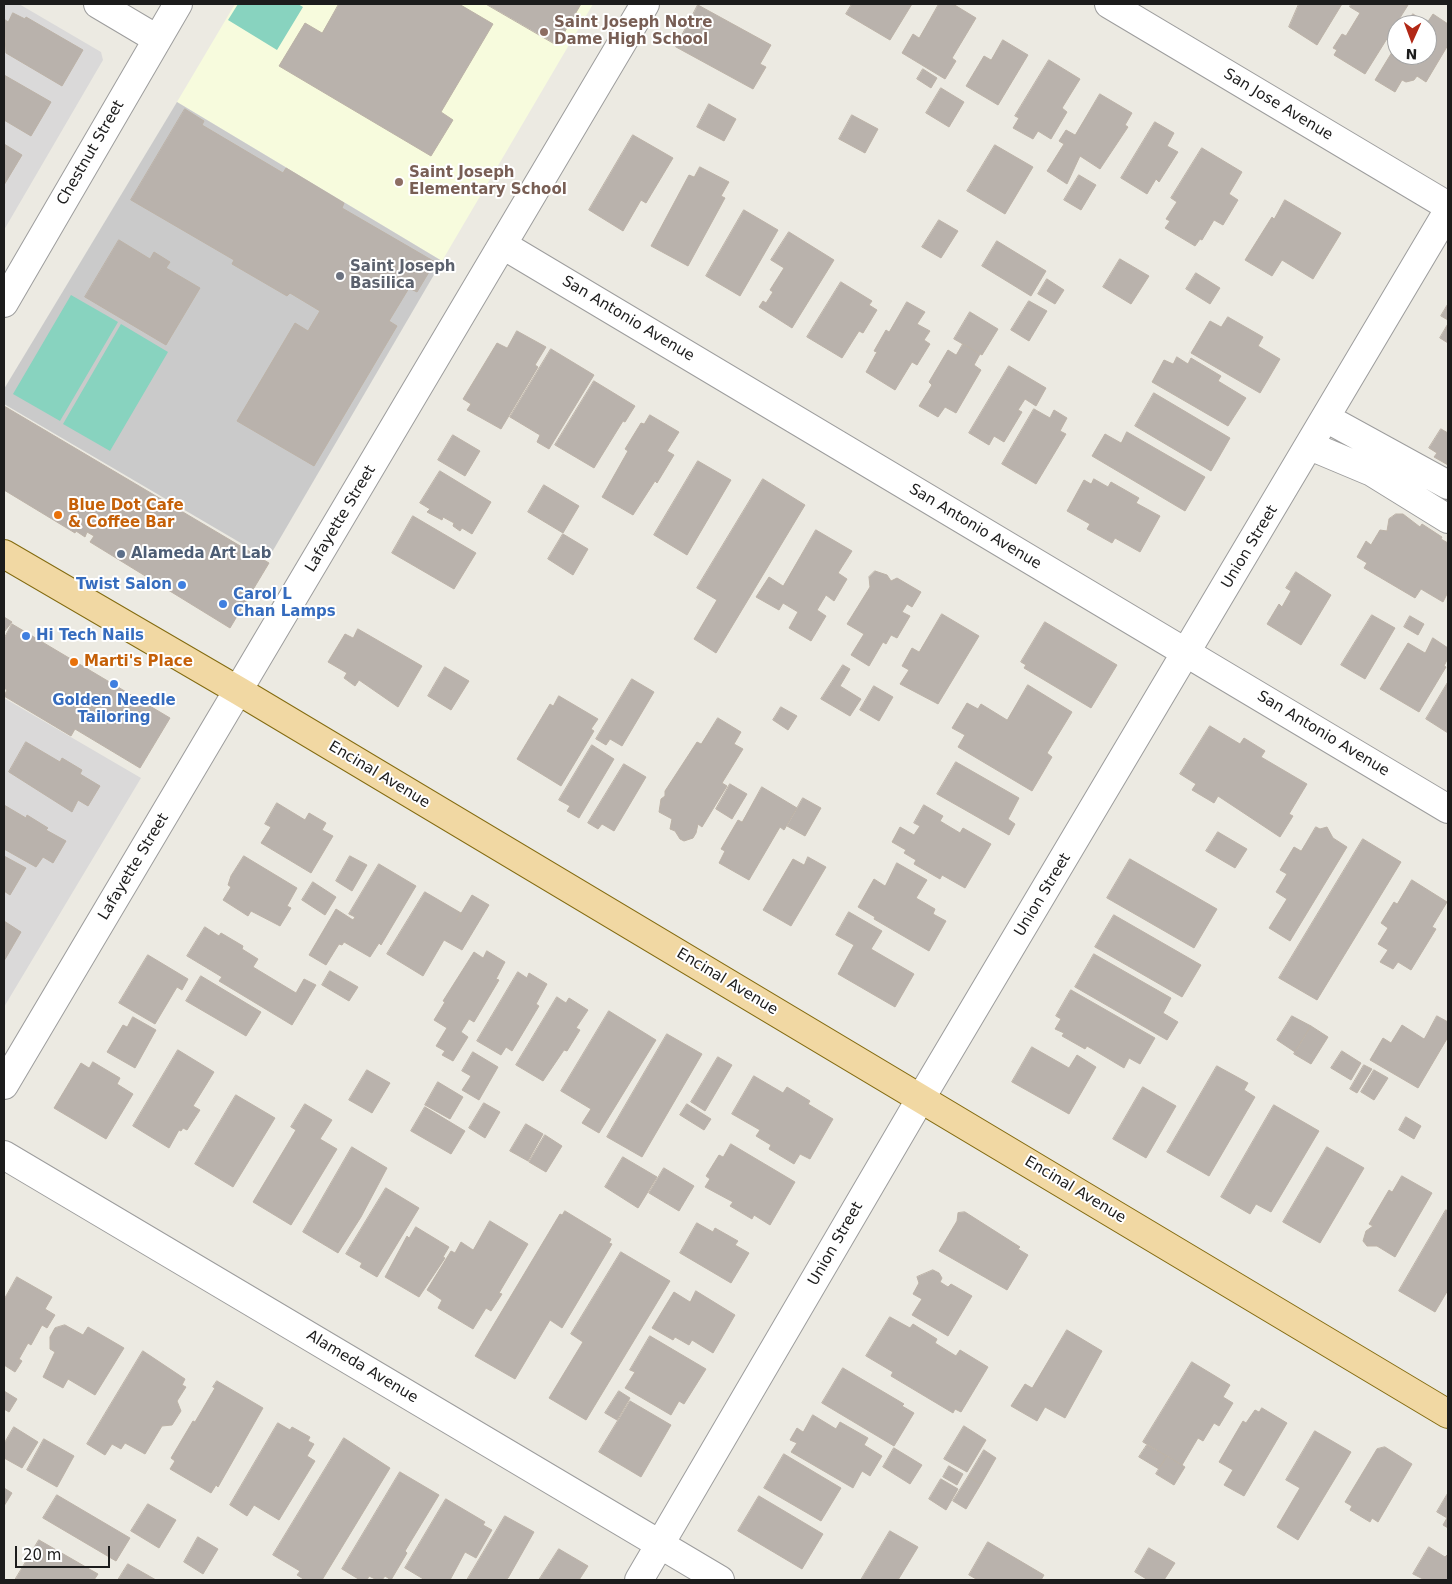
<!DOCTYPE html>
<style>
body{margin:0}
#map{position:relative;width:1452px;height:1584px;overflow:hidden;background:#eceae2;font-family:"DejaVu Sans",sans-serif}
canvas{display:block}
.frame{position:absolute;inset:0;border:5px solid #1c1c1c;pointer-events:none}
.north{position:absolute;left:1387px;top:15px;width:50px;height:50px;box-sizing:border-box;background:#fff;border:1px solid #a4a4a4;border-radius:50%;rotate:182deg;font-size:14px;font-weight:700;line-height:20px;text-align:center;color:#1c1c1c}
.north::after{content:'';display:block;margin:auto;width:18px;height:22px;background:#b22816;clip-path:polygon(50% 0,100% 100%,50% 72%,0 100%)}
.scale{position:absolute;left:15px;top:1546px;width:95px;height:22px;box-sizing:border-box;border:2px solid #1c1c1c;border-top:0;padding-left:6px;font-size:15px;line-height:18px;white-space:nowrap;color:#1c1c1c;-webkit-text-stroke:4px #fff;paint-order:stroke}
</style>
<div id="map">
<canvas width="1452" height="1584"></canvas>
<div class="frame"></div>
<div class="north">N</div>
<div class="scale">20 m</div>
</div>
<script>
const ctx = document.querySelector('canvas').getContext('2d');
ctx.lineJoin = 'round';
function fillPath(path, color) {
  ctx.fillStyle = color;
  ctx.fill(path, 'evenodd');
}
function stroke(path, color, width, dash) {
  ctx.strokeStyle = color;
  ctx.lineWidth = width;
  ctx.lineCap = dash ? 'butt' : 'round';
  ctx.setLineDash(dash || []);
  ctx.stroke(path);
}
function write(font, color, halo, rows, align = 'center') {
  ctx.font = font + ' "DejaVu Sans",sans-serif';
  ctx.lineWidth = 4;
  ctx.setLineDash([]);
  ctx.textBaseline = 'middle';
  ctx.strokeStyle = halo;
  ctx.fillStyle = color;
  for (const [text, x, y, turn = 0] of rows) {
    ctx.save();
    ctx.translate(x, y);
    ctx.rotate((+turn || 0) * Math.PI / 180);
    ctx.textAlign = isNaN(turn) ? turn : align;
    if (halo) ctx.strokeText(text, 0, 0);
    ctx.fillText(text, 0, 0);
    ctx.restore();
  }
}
fillPath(new Path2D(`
 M4 4H19L101 52 103 60 4 230Z
 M4 698 141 778 4 1007Z`), '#dad9d9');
fillPath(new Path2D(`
 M235 4H593L442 261 177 102Z`), '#f7fbdd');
fillPath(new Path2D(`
 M177 102 442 261 268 559 4 404V389Z`), '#cacaca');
fillPath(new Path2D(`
 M238 4H298L303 7 277 50 228 20Z
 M71 295 118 322 60 421 13 394Z
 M121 324 168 352 110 451 63 424Z`), '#88d3bf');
const building = new Path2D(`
 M339 4H459L493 24 441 112 453 120 431 156 279 66 305 23 322 33Z
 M486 4H581L557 45Z
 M852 4H912L890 40 846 14Z
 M939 4H953L976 18 952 58 956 61 945 79 902 53 913 34 919 38Z
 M1299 4H1342L1317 45 1289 27Z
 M1351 4 1408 5 1365 74 1334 55 1337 50 1333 48 1342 34 1346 36 1360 13 1350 7Z
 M698 5 771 45 760 64 766 67 753 89 676 47Z
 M13 13 25 19 26 17 83 50 62 86 6 53 4 19 8 22Z
 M1413 14 1427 23 1433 14 1448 24V45L1426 82 1417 76 1414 80 1406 82 1402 80 1395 92 1375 80 1397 44V55H1427V25H1406Z
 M1003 40 1028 55 998 105 966 86 984 56 991 60Z
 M1049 60 1080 79 1062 108 1067 112 1051 139 1038 131 1033 139 1013 128 1019 118 1015 116Z
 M923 69 937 78 931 88 917 79Z
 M4 75 51 102 31 136 4 120Z
 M941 88 964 102 949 127 926 113Z
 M1100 94 1132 113 1125 125 1128 127 1100 169 1080 156 1067 184 1047 171 1064 144 1059 141 1066 130 1075 135Z
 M709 104 736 119 724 141 697 127Z
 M185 109 204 121 202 125 283 173 286 168 344 203 342 208 435 262 417 292 409 288 389 321 397 326 314 466 237 421 295 323 308 331 320 311 290 293 287 296 232 264 234 260 131 200Z
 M852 115 878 129 865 153 839 139Z
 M1155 122 1174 133 1167 146 1178 152 1159 182 1156 179 1147 194 1121 178Z
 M633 135 673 158 646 203 641 200 623 231 589 210Z
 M4 144 22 155 4 185Z
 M995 145 1033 167 1005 214 967 191Z
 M1202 148 1242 172 1229 194 1238 200 1223 225 1214 220 1202 240 1200 239 1195 246 1165 228 1170 221 1166 219 1177 202 1171 198Z
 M700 167 729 182 721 196 725 198 688 266 651 246 689 175 694 177Z
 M1079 175 1096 185 1081 210 1064 200Z
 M1285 200 1341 233 1313 279 1282 260 1272 276 1245 260 1272 217 1274 219Z
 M744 210 778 230 740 296 706 276Z
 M939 220 958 231 941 258 922 247Z
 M789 232 834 260 792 328 759 307 763 301 766 303 773 292 770 290 784 268 771 260Z
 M119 240 150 259 154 252 170 262 166 268 200 288 166 345 85 297Z
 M997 241 1046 271 1031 296 982 266Z
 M1120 259 1149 276 1131 304 1103 287Z
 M1196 273 1220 288 1210 304 1186 289Z
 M1047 279 1064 290 1055 304 1038 294Z
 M841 282 872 301 869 305 877 310 863 333 859 331 842 358 807 337Z
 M1029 301 1047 311 1029 341 1011 330Z
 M907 302 925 312 917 324 930 331 924 340 930 344 917 365 912 362 895 390 866 372 877 352 874 351 886 330 889 332Z
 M1448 304V320L1441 316Z
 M970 312 998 329 982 355 954 339Z
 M1228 317 1263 337 1258 346 1280 359 1260 393 1191 353 1210 321 1221 327Z
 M1448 324V343L1440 338Z
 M517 331 546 347 535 365 538 367 501 429 467 410 471 404 463 399 497 343 507 348Z
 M963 344 980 354 974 365 981 370 956 413 945 407 938 417 919 406 932 385 929 382 948 350 956 355Z
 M551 349 594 375 549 449 537 442 540 435 510 417Z
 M1177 357 1188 364 1191 358 1221 376 1218 381 1246 398 1228 426 1152 382 1164 360 1173 364Z
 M1009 366 1046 388 1036 406 1025 399 1018 410 1022 412 1004 442 994 436 989 445 969 433Z
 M594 381 635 406 625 422 623 421 594 468 555 445Z
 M1154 393 1230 438 1211 471 1135 426Z
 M4 406 269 563 230 628 90 542 94 536 87 532 85 537 76 531 75 533 4 490Z
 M1034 409 1050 418 1054 410 1067 418 1060 431 1066 434 1036 484 1002 464Z
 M650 415 679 432 667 451 674 455 657 483 655 481 633 515 602 497 628 451 625 449 641 423 644 424Z
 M1441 429 1448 433V465L1434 457 1437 453 1429 448Z
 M1127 432 1205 477 1185 511 1092 456 1105 434 1121 443Z
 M453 435 480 451 465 476 438 460Z
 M698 461 731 480 687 555 654 535Z
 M440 471 491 502 472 534 462 528 460 531 453 526 454 523 443 517 442 520 427 512 430 509 420 503Z
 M763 479 805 505 716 653 694 639 717 600 697 588Z
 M1094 479 1108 487 1111 482 1139 498 1136 503 1160 516 1140 552 1115 538 1112 543 1087 529 1090 524 1067 511 1084 480 1091 484Z
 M544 485 579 506 563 533 528 512Z
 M1396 514H1403L1420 527 1422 524 1442 537 1441 539 1448 543V592L1443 602 1421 589 1415 598 1364 568 1367 563 1357 557 1366 541 1371 545 1380 530 1387 531 1389 519Z
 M413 516 476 553 454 589 392 553Z
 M816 530 852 551 838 573 847 579 834 601 826 595 817 610 826 616 811 641 789 628 798 612 783 603 779 610 756 597 769 577 783 586Z
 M563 534 588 549 573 575 548 559Z
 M875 571 887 575 891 581 897 578 921 592 912 607 907 604 902 612 910 616 897 638 891 635 886 644 883 642 869 666 851 655 864 634 847 624 870 587 869 577Z
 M1296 572 1331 595 1301 645 1267 624 1279 604 1282 607 1291 591 1286 588Z
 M942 614 979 636 938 704 900 684 909 670 902 666 912 648 919 652Z
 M1372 615 1395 628 1365 679 1341 665Z
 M1410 616 1424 624 1418 635 1404 627Z
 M4 617 12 622 4 632Z
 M1045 622 1117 665 1091 708 1024 668 1026 665 1021 662Z
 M12 624 170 718 140 768 75 729 71 736 4 696 7 690 4 688V639Z
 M358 629 422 666 398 707 359 680 355 686 344 678 347 673 328 662 345 634 353 638Z
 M1433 638 1448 648V658L1444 666 1446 667 1419 712 1380 689 1408 643 1425 653Z
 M843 665 850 669 840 686 861 699 850 716 821 699Z
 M445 667 469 681 451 710 428 696Z
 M632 679 654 692 622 746 610 739 606 745 596 739Z
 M1448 682V733L1426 719Z
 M1028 685 1072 712 1047 753 1052 757 1032 791 958 747 965 735 952 728 967 703 978 709 981 704 1007 720Z
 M874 686 893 697 879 721 860 710Z
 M559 696 598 719 591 729 594 731 561 786 517 759 550 704 553 706Z
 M781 707 797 716 788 730 773 720Z
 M718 718 741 732 734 744 743 749 722 783 727 786 702 827 698 824 696 833 693 838 684 841 680 839 675 831 670 829 672 819 659 812 661 799 665 796V791L697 742 701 744Z
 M1210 726 1240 744 1244 738 1265 751 1261 757 1307 784 1289 814 1293 816 1280 837 1218 796 1214 803 1192 790 1196 784 1180 774Z
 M26 742 60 762 62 758 82 770 80 774 100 786 88 806 78 800 72 812 9 772Z
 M592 745 614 759 579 818 567 811 570 806 559 800Z
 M956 762 1019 798 1008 819 1015 824 1009 835 937 794Z
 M624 764 646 777 614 831 602 824 598 829 588 823Z
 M730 784 747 794 732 819 716 809Z
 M762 787 797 808 784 830 780 827 749 880 719 863 725 851 721 849 738 820 742 822Z
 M803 798 821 808 805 836 787 826Z
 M277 803 305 820 309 813 326 823 322 830 333 836 311 873 261 843 271 827 265 824Z
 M4 805 26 818 27 815 48 828 46 830 66 841 53 863 43 857 36 867 4 849Z
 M924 805 943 816 940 821 960 833 963 828 991 844 965 888 942 875 940 879 914 864 916 860 904 853 906 850 892 842 900 827 914 835 920 826 914 823Z
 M1316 827 1320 829 1327 827 1333 838 1347 847 1290 941 1269 928 1287 899 1276 892 1287 874 1280 870 1294 847 1301 851Z
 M1218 832 1247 849 1235 868 1206 851Z
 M1363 839 1401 862 1317 1000 1279 978Z
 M4 856 26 868 10 895 4 891Z
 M244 856 297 888 287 906 291 908 280 926 251 911 248 916 223 900 231 887 228 885 231 876Z
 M350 856 367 865 352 891 336 881Z
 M808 857 826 867 791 926 763 910 793 859 804 865Z
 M1130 859 1217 909 1194 948 1107 898Z
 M897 863 927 880 916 898 935 909 933 914 946 921 929 951 874 919 875 917 858 907 874 879 885 886Z
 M379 864 416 886 381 945 379 943 370 957 344 942 342 945 339 944 326 965 309 955 336 909 353 920 355 917 349 914Z
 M1412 880 1447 902 1432 927 1436 929 1411 970 1398 962 1393 969 1380 962 1388 950 1378 944 1388 928 1381 923 1394 902 1397 904Z
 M313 882 336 897 325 915 302 900Z
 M425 892 461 913 457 920 472 895 489 905 462 950 444 940 423 976 387 954Z
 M849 912 882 931 871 949 914 974 895 1007 838 974 854 945 836 935Z
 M1114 915 1201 965 1182 997 1095 947Z
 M4 921 21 932 4 961Z
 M205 927 219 936 221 933 243 946 242 949 258 959 253 967 296 993 304 979 316 985 292 1025 219 981 222 977 187 956Z
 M487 951 505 962 496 979 499 980 474 1022 469 1019 461 1032 468 1037 453 1061 442 1055 445 1051 436 1046 447 1028 434 1020 445 1002 443 1001 474 952 483 958Z
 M1094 954 1171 998 1163 1013 1178 1022 1167 1040 1075 987Z
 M148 955 188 979 182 990 177 987 155 1024 119 1003Z
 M330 971 358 987 349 1001 322 985Z
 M518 972 527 978 529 973 547 984 536 1004 539 1006 512 1051 506 1047 501 1055 477 1041Z
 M201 976 261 1012 246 1036 186 1001Z
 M1071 990 1155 1038 1140 1064 1129 1058 1124 1068 1087 1046 1085 1049 1062 1036 1064 1033 1055 1029 1061 1019 1056 1016Z
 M557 997 566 1003 569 998 588 1010 576 1028 580 1030 567 1051 564 1050 543 1081 516 1065Z
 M609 1011 656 1040 599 1133 582 1123 591 1109 561 1091Z
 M1292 1016 1311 1026 1295 1052 1277 1040Z
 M1437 1016 1448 1022V1037L1418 1088 1370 1060 1383 1038 1391 1043 1402 1025 1424 1039Z
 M133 1017 156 1030 135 1068 107 1052 123 1025 127 1027Z
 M1311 1026 1328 1037 1311 1064 1294 1054Z
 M667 1034 702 1054 642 1157 607 1137Z
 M1032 1047 1069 1068 1077 1055 1096 1067 1069 1114 1012 1082Z
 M178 1050 214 1072 193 1106 200 1110 187 1130 183 1128 181 1131 179 1130 169 1148 133 1126Z
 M1342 1051 1361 1063 1351 1080 1331 1068Z
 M473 1052 498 1067 479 1100 462 1090 471 1076 462 1071Z
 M718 1057 732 1065 705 1111 691 1102Z
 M93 1062 120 1078 117 1084 133 1094 106 1139 54 1108 81 1063 89 1068Z
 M1364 1065 1372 1069 1357 1093 1350 1089Z
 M1217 1066 1248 1083 1244 1090 1255 1097 1209 1176 1167 1152Z
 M367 1070 390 1083 372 1113 349 1100Z
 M1374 1070 1388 1078 1374 1100 1361 1092Z
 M754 1076 783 1093 787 1087 810 1101 808 1104 833 1119 810 1159 800 1154 794 1164 769 1149 771 1145 756 1136 760 1130 732 1114Z
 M438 1082 463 1097 450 1119 425 1105Z
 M1143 1087 1176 1106 1146 1158 1113 1139Z
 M236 1095 275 1118 233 1187 195 1164Z
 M484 1103 500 1112 485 1138 469 1128Z
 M305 1104 332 1120 320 1139 337 1149 291 1225 253 1202 296 1130 291 1127Z
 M687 1104 711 1119 704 1130 680 1115Z
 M1274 1105 1319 1131 1271 1212 1256 1204 1250 1214 1221 1197Z
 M425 1107 465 1131 451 1154 411 1131Z
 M1406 1117 1421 1126 1414 1139 1399 1130Z
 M526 1124 543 1134 528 1161 510 1151Z
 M545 1135 562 1146 546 1172 529 1162Z
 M731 1144 795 1182 770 1225 754 1215 752 1219 730 1206 733 1202 705 1187 710 1179 706 1176 719 1155 723 1157Z
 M352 1147 387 1168 361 1217 338 1253 303 1232Z
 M1327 1147 1364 1168 1320 1243 1283 1222Z
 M623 1157 657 1177 638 1208 605 1187Z
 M664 1168 694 1186 679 1211 649 1193Z
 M1402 1176 1432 1193 1395 1257 1377 1246H1367L1363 1241 1366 1231 1373 1226 1369 1224 1389 1190 1392 1192Z
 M386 1188 419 1208 377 1277 360 1267 362 1263 346 1254Z
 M1446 1210 1448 1211V1290L1435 1312 1399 1291Z
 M565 1211 611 1239 609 1243 612 1244 562 1328 550 1320 515 1379 475 1356 560 1214 562 1215Z
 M965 1212 1020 1247 1018 1249 1028 1255 1007 1290 939 1251 957 1221 958 1213Z
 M490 1221 528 1244 499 1293 502 1294 491 1311 486 1308 473 1329 438 1308 442 1300 427 1290 451 1251 455 1253 461 1242 473 1250Z
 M697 1223 713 1232 715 1228 738 1241 735 1245 749 1253 731 1283 680 1253Z
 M416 1227 449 1247 443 1257 445 1258 419 1297 385 1277 407 1236 409 1238Z
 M621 1252 670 1281 586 1420 549 1398 583 1342 571 1334Z
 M933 1270 939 1273 942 1278 940 1282 948 1287 951 1284 972 1296 948 1336 912 1315 922 1299 913 1294 919 1283 917 1277Z
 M17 1277 52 1297 45 1309 55 1315 47 1328 42 1325 31 1345 28 1343 19 1359 22 1361 15 1372 4 1365V1300Z
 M696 1291 735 1315 713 1353 692 1340 689 1345 675 1337 673 1340 652 1328 674 1292 690 1302Z
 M890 1317 910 1328 913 1324 937 1339 935 1343 956 1356 960 1350 988 1367 961 1412 955 1409 953 1413 891 1376 893 1372 866 1356Z
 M65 1325 83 1335 88 1327 124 1348 95 1395 68 1379 63 1388 43 1377 55 1352 50 1349V1337L55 1328Z
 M1067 1330 1102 1351 1065 1418 1045 1407 1037 1421 1011 1406 1025 1384 1032 1388Z
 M650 1336 706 1369 684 1404 679 1401 671 1415 625 1388 635 1372 630 1370Z
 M143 1351 185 1379 182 1385 186 1387 177 1401 181 1411 172 1425 162 1426 145 1454 125 1443 121 1449 112 1444 105 1455 87 1444Z
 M1192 1362 1230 1385 1223 1397 1233 1403 1219 1426 1214 1423 1203 1441 1198 1438 1182 1465 1143 1442Z
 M843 1368 904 1404 902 1406 914 1413 894 1446 822 1403Z
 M217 1381 263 1408 218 1487 216 1485 211 1493 170 1469 175 1461 171 1458 193 1421 195 1422 215 1388 213 1387Z
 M4 1391 17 1399 9 1412 4 1409Z
 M619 1391 630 1398 617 1420 605 1413Z
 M630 1401 671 1425 641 1477 599 1452Z
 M1262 1408 1287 1423 1244 1496 1224 1485 1233 1470 1219 1462 1243 1421 1246 1423 1255 1410 1259 1412Z
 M813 1415 836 1429 840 1422 868 1438 864 1445 882 1456 870 1476 862 1471 853 1488 791 1452 797 1443 790 1440 797 1428 803 1432Z
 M278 1423 290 1430 292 1427 310 1437 308 1441 314 1444 307 1456 315 1461 279 1520 254 1505 247 1516 230 1505Z
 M964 1426 986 1440 967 1472 944 1459Z
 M14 1427 38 1442 22 1468 4 1458V1444Z
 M1315 1431 1351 1452 1298 1540 1277 1527 1300 1488 1286 1480Z
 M344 1438 390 1468 322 1580H305L297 1575 300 1571 273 1555Z
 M44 1439 74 1456 57 1487 27 1470Z
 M1147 1445 1167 1456 1159 1469 1139 1457Z
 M1385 1447 1412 1464 1378 1522 1372 1518 1370 1522 1350 1510 1352 1506 1345 1502 1377 1449Z
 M894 1448 922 1465 910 1484 883 1467Z
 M984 1450 996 1458 981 1484 968 1477Z
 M784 1454 841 1488 821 1521 764 1488Z
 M1167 1456 1185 1467 1174 1485 1156 1474Z
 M949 1466 963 1474 957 1485 943 1477Z
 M400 1472 439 1495 405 1551 407 1553 391 1580 385 1576 382 1580H377L369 1576 367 1580H360L342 1569Z
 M968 1477 981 1484 966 1509 953 1501Z
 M941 1479 958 1489 946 1510 929 1499Z
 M4 1488 12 1493 4 1506Z
 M1448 1493V1528L1443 1525 1447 1518 1437 1512Z
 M57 1495 130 1538 116 1561 43 1518Z
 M759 1496 823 1534 802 1569 738 1531Z
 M446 1499 485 1522 483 1525 492 1530 476 1558 465 1552 450 1580H425L405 1568Z
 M148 1504 176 1520 159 1548 131 1531Z
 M505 1516 534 1532 508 1578 505 1580H467Z
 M890 1531 918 1547 898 1580H861Z
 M198 1537 218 1549 203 1574 184 1562Z
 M39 1540 98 1574 94 1580H15Z
 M988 1542 1044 1575 1041 1580H978L969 1575Z
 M1429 1547 1445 1557 1448 1554V1580H1425L1413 1574Z
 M1149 1548 1175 1563 1164 1580H1148L1135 1572Z
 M559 1549 588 1566 579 1580H539Z
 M128 1564 156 1580H118Z`);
fillPath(building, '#b9b2ac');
stroke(building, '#bcb2a7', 1);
const minor = new Path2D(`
 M98 4 157 39
 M1109 4 1448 206
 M503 245 1448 809
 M4 303 178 4
 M1326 418 1448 485
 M1310 446 1372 472 1448 519
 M4 1085 645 4
 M4 1155 720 1580
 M639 1580 921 1098 1448 211`);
const major = new Path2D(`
 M4 554 239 691 1448 1414`);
stroke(minor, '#9d9d9d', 30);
stroke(major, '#836b10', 30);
stroke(minor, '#fff', 28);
stroke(major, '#f1d8a3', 28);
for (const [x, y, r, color] of [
 [544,32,5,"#8d6e63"],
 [399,182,5,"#8d6e63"],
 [340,276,5,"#6b7280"],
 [58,515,5,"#e8710a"],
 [121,554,5,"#5c6f8a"],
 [182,585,5,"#3f7fe0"],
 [223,604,5,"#3f7fe0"],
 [26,636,5,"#3f7fe0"],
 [74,662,5,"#e8710a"],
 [114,684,5,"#3f7fe0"]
]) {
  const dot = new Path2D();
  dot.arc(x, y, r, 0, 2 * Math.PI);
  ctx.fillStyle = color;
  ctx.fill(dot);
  stroke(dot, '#fff', 2);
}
write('bold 15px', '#785e54', '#fff', [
 ["Saint Joseph Notre",554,23],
 ["Dame High School",554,40],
 ["Saint Joseph",409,173],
 ["Elementary School",409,190]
], 'left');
write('15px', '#1c1c1c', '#fff', [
 ["San Jose Avenue",1278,105,31],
 ["Chestnut Street",91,153,-60],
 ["San Antonio Avenue",628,319,31],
 ["Lafayette Street",341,519,-59],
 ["San Antonio Avenue",975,527,31],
 ["Union Street",1250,547,-59],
 ["San Antonio Avenue",1323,734,31],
 ["Encinal Avenue",379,775,31],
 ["Lafayette Street",134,867,-59],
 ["Union Street",1043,895,-59],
 ["Encinal Avenue",727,982,31],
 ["Encinal Avenue",1075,1190,31],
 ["Union Street",836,1244,-60],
 ["Alameda Avenue",362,1367,31]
]);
write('bold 15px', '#5b616d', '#fff', [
 ["Saint Joseph",350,267],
 ["Basilica",350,284]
], 'left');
write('bold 15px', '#c56008', '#fff', [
 ["Blue Dot Cafe",68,506],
 ["& Coffee Bar",68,523],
 ["Marti's Place",84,662]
], 'left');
write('bold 15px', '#4e5e75', '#fff', [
 ["Alameda Art Lab",131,554]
], 'left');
write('bold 15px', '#366cbe', '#fff', [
 ["Twist Salon",172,585,"right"],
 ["Carol L",233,595],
 ["Chan Lamps",233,612],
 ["Hi Tech Nails",36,636],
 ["Golden Needle",114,701,"center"],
 ["Tailoring",114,718,"center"]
], 'left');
</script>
